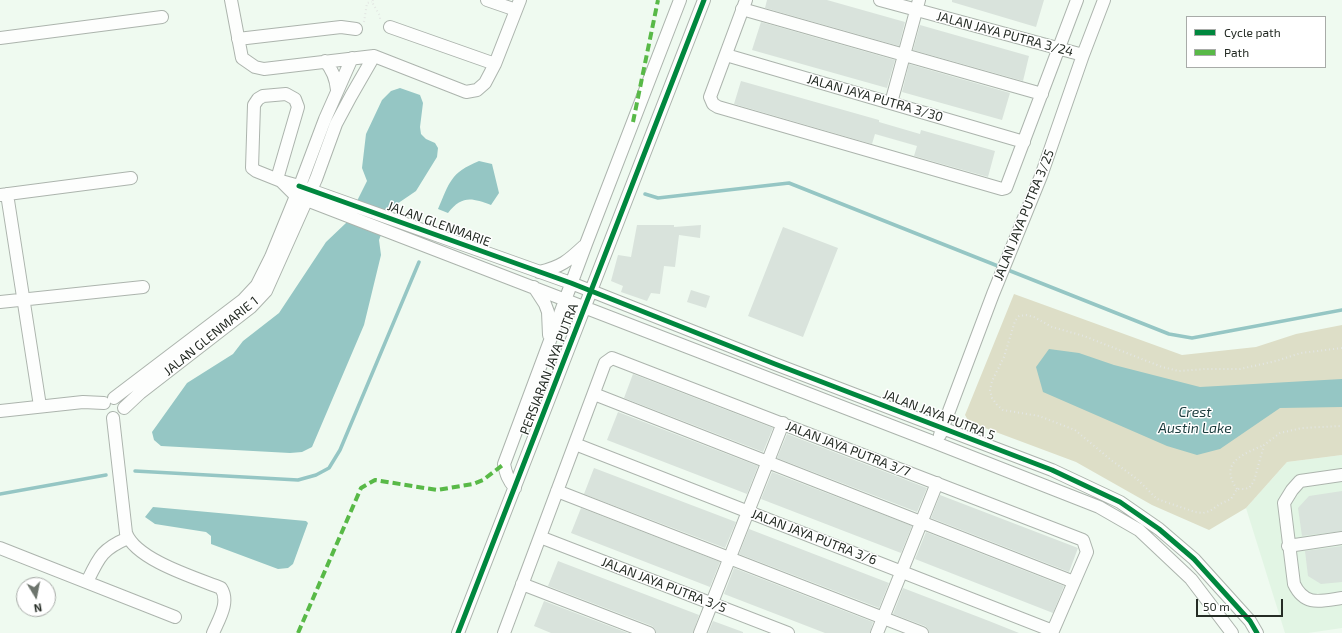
<!DOCTYPE html>
<style>
body{margin:0}
#map{position:relative;width:1342px;height:633px;overflow:hidden;background:#effaf0;font-family:"Exo 2",sans-serif}
canvas{display:block}
.legend{position:absolute;left:1186px;top:16px;width:140px;height:52px;box-sizing:border-box;background:#fff;border:1px solid #a8aba8;margin:0;padding:5px 7px;list-style:none;font-size:12px;color:#252c25}
.legend li{display:flex;align-items:center;gap:8px;height:20px}
.legend b{width:20px;border:1px solid #a8aba8}
.north{position:absolute;left:16px;top:577px;width:40px;height:40px;box-sizing:border-box;background:#fff;border:1px solid #a8aba8;border-radius:50%;rotate:170deg;font-size:11px;font-weight:700;line-height:16px;text-align:center;color:#252c25}
.north::after{content:'';display:block;margin:auto;width:14px;height:18px;background:#6c746c;clip-path:polygon(50% 0,100% 100%,50% 72%,0 100%)}
.scale{position:absolute;left:1196px;top:599px;width:87px;height:18px;box-sizing:border-box;border:2px solid #252c25;border-top:0;padding-left:5px;font-size:12px;line-height:14px;white-space:nowrap;color:#252c25;-webkit-text-stroke:3px #fff;paint-order:stroke}
</style>
<div id="map">
<canvas width="1342" height="633"></canvas>
<ul class="legend">
<li><b style="height:5px;background:#00873e"></b>Cycle path</li>
<li><b style="height:5px;background:#58b947"></b>Path</li>
</ul>
<div class="north">N</div>
<div class="scale">50 m</div>
</div>
<script>
const ctx = document.querySelector('canvas').getContext('2d');
ctx.lineJoin = 'round';
function fillPath(path, color) {
  ctx.fillStyle = color;
  ctx.fill(path, 'evenodd');
}
function stroke(path, color, width, dash) {
  ctx.strokeStyle = color;
  ctx.lineWidth = width;
  ctx.lineCap = dash ? 'butt' : 'round';
  ctx.setLineDash(dash || []);
  ctx.stroke(path);
}
function write(font, color, halo, rows, align = 'center') {
  ctx.font = font + ' "Exo 2",sans-serif';
  ctx.lineWidth = 3;
  ctx.setLineDash([]);
  ctx.textBaseline = 'middle';
  ctx.strokeStyle = halo;
  ctx.fillStyle = color;
  for (const [text, x, y, turn = 0] of rows) {
    ctx.save();
    ctx.translate(x, y);
    ctx.rotate((+turn || 0) * Math.PI / 180);
    ctx.textAlign = isNaN(turn) ? turn : align;
    if (halo) ctx.strokeText(text, 0, 0);
    ctx.fillText(text, 0, 0);
    ctx.restore();
  }
}
fillPath(new Path2D(`
 M1342 455V628L1308 633H1285L1246 508 1287 462Z`), '#e2f5e4');
fillPath(new Path2D(`
 M1014 294 1182 355 1256 347 1296 334 1342 325V455L1287 462 1246 508 1209 530 1152 505 1076 462 969 422 965 415Z`), '#dddec7');
fillPath(new Path2D(`
 M400 88 420 95 423 103 420 127 421 134 426 139 435 143 438 148 437 157 416 191 394 206 389 214 379 240 381 255 364 325 312 447 302 452 290 453 161 446 154 440 152 432 187 383 233 354 243 341 279 313 326 242 346 223 367 181 362 168 366 134 382 100 391 91Z
 M479 161 492 164 499 193 491 205C472 198 462 195 448 213L438 209C450 182 450 173 479 161Z
 M1049 349 1079 353 1114 365 1200 387 1342 379V407L1280 408 1220 449 1197 455 1167 446 1043 392 1036 367Z
 M153 507 306 521 308 523 293 564 288 568 278 569 211 544V536L206 532 155 524 145 517Z`), '#95c6c4');
stroke(new Path2D(`
 M645 194 658 198 789 183 1169 334 1192 338 1342 310
 M135 471 298 480 316 475 329 468 340 450 419 262
 M0 494 106 475`), '#95c6c4', 3.5);
fillPath(new Path2D(`
 M767 0H827L905 22 899 46 765 8Z
 M952 0H1044L1036 27 952 2Z
 M761 22 895 60 887 88 752 50Z
 M920 25 1029 56 1023 81 913 50Z
 M909 64 1010 93 1002 120 902 92Z
 M741 81 879 120V122L920 134 921 130 995 151 988 177 914 156 917 146 875 134 872 144 734 104Z
 M637 225H674V227L701 225 700 238 679 235 675 267 664 266 660 294 651 293 647 301 621 292 623 286 611 281 618 255 631 257Z
 M783 227 838 248 803 337 748 316Z
 M691 290 710 296 706 308 687 302Z
 M633 374 773 428 763 452 624 398Z
 M618 412 758 466 747 494 607 440Z
 M787 434 927 488 917 512 777 458Z
 M594 468 736 522 725 548 584 494Z
 M772 472 912 526 901 553 761 499Z
 M1342 491V531L1302 536 1298 508 1309 496Z
 M940 495 1078 548 1069 572 931 518Z
 M581 508 720 562 710 587 571 533Z
 M749 529 889 583 879 608 739 554Z
 M926 532 1064 586 1053 613 915 559Z
 M1342 546V582L1321 584 1308 576 1305 551Z
 M558 561 699 615 693 633H656L655 629 652 626 548 586Z
 M734 568 873 622 870 633H825L724 594Z
 M903 588 989 621 1019 633H929L928 629 925 626 893 614Z
 M544 601 628 633H551L534 626Z
 M713 621 743 632V633H708Z`), '#d9e3dc');
const minor = new Path2D(`
 M231 0 242 58 255 67 264 69 374 56 466 92 477 90 485 83 495 64 520 0
 M487 0 516 10
 M746 0 710 97 713 104 718 107 1002 189 1006 188 1077 0
 M880 0 1083 55
 M742 9 1042 94
 M390 27 495 64
 M0 38 162 17
 M238 39 341 27 356 29
 M726 55 1024 142
 M325 61C333 70 336 79 337 90
 M891 103 919 0
 M277 179 298 107 295 99 286 94 263 96 258 99 254 105 252 168 256 171 281 181 299 186 571 283 775 364 1052 470 1120 502 1159 529 1194 559 1250 621 1257 633
 M281 181 296 196 936 443 1099 507 1139 530 1191 579 1232 633
 M7 194 40 406
 M0 195 131 178
 M539 272C561 267 568 261 584 246
 M534 287 545 304 548 312 549 335
 M0 302 143 287
 M594 394 1074 582
 M114 398 243 300 257 285 271 257 296 196 325 119 352 58
 M124 408 140 393 251 307 266 291 316 179 336 124 351 96 374 56
 M0 411 83 402 104 403
 M113 418 126 533C136 560 196 578 221 588 230 602 219 619 213 633
 M940 435 993 294 1041 176 1083 55 1104 0
 M575 444 1053 631
 M1342 475 1300 481 1292 490 1284 503 1294 584C1305 607 1321 601 1342 598
 M515 488C508 480 506 474 504 464L586 244 680 0
 M557 491 922 633
 M540 537 788 633
 M1288 546 1342 538
 M0 548 175 617
 M87 582C99 557 102 549 128 538
 M522 584 649 633
 M458 633 704 0
 M504 633 605 363 612 358 1083 540 1087 552 1052 633
 M700 633 783 423
 M877 633 937 483`);
stroke(minor, '#acb4ad', 14);
stroke(new Path2D(`
 M373 0 372 2 380 16V20
 M364 22 367 3 372 2
 M1342 348 1301 353 1276 361 1240 369H1205L1179 371 1162 367 1084 336 1052 327 1034 317 1026 315 1019 316 1015 321 1004 357 992 381 990 390 992 398 997 405 1003 410 1039 416 1075 430 1111 460 1137 479 1157 499 1195 512 1203 513 1210 511 1220 504 1231 499 1237 489H1244L1249 488 1254 481 1264 445 1280 433 1302 428 1342 426
 M1237 489C1218 462 1244 454 1264 445`), '#e3e6e3', 2, [1, 3]);
stroke(minor, '#fdfefd', 12);
stroke(new Path2D(`
 M633 122 658 0
 M298 633 361 488 375 480 437 490 473 484 483 480 504 464`), '#58b947', 4, [8, 4]);
stroke(new Path2D(`
 M299 186 571 283 775 364 1052 470 1120 502 1159 529 1194 559 1250 621 1257 633
 M458 633 704 0`), '#00873e', 5);
write('13px', '#252c25', '#fff', [
 ["JALAN JAYA PUTRA 3/24",1005,34,15],
 ["JALAN JAYA PUTRA 3/30",875,98,16],
 ["JALAN JAYA PUTRA 3/25",1024,215,-68],
 ["JALAN GLENMARIE",439,224,20],
 ["JALAN GLENMARIE 1",211,336,-39],
 ["PERSIARAN JAYA PUTRA",549,369,-69],
 ["JALAN JAYA PUTRA 5",939,415,21],
 ["JALAN JAYA PUTRA 3/7",848,449,21],
 ["JALAN JAYA PUTRA 3/6",814,537,21],
 ["JALAN JAYA PUTRA 3/5",664,585,21]
]);
write('italic 14px', '#1a3b3c', '#fff', [
 ["Crest",1195,412],
 ["Austin Lake",1195,428]
]);
</script>
